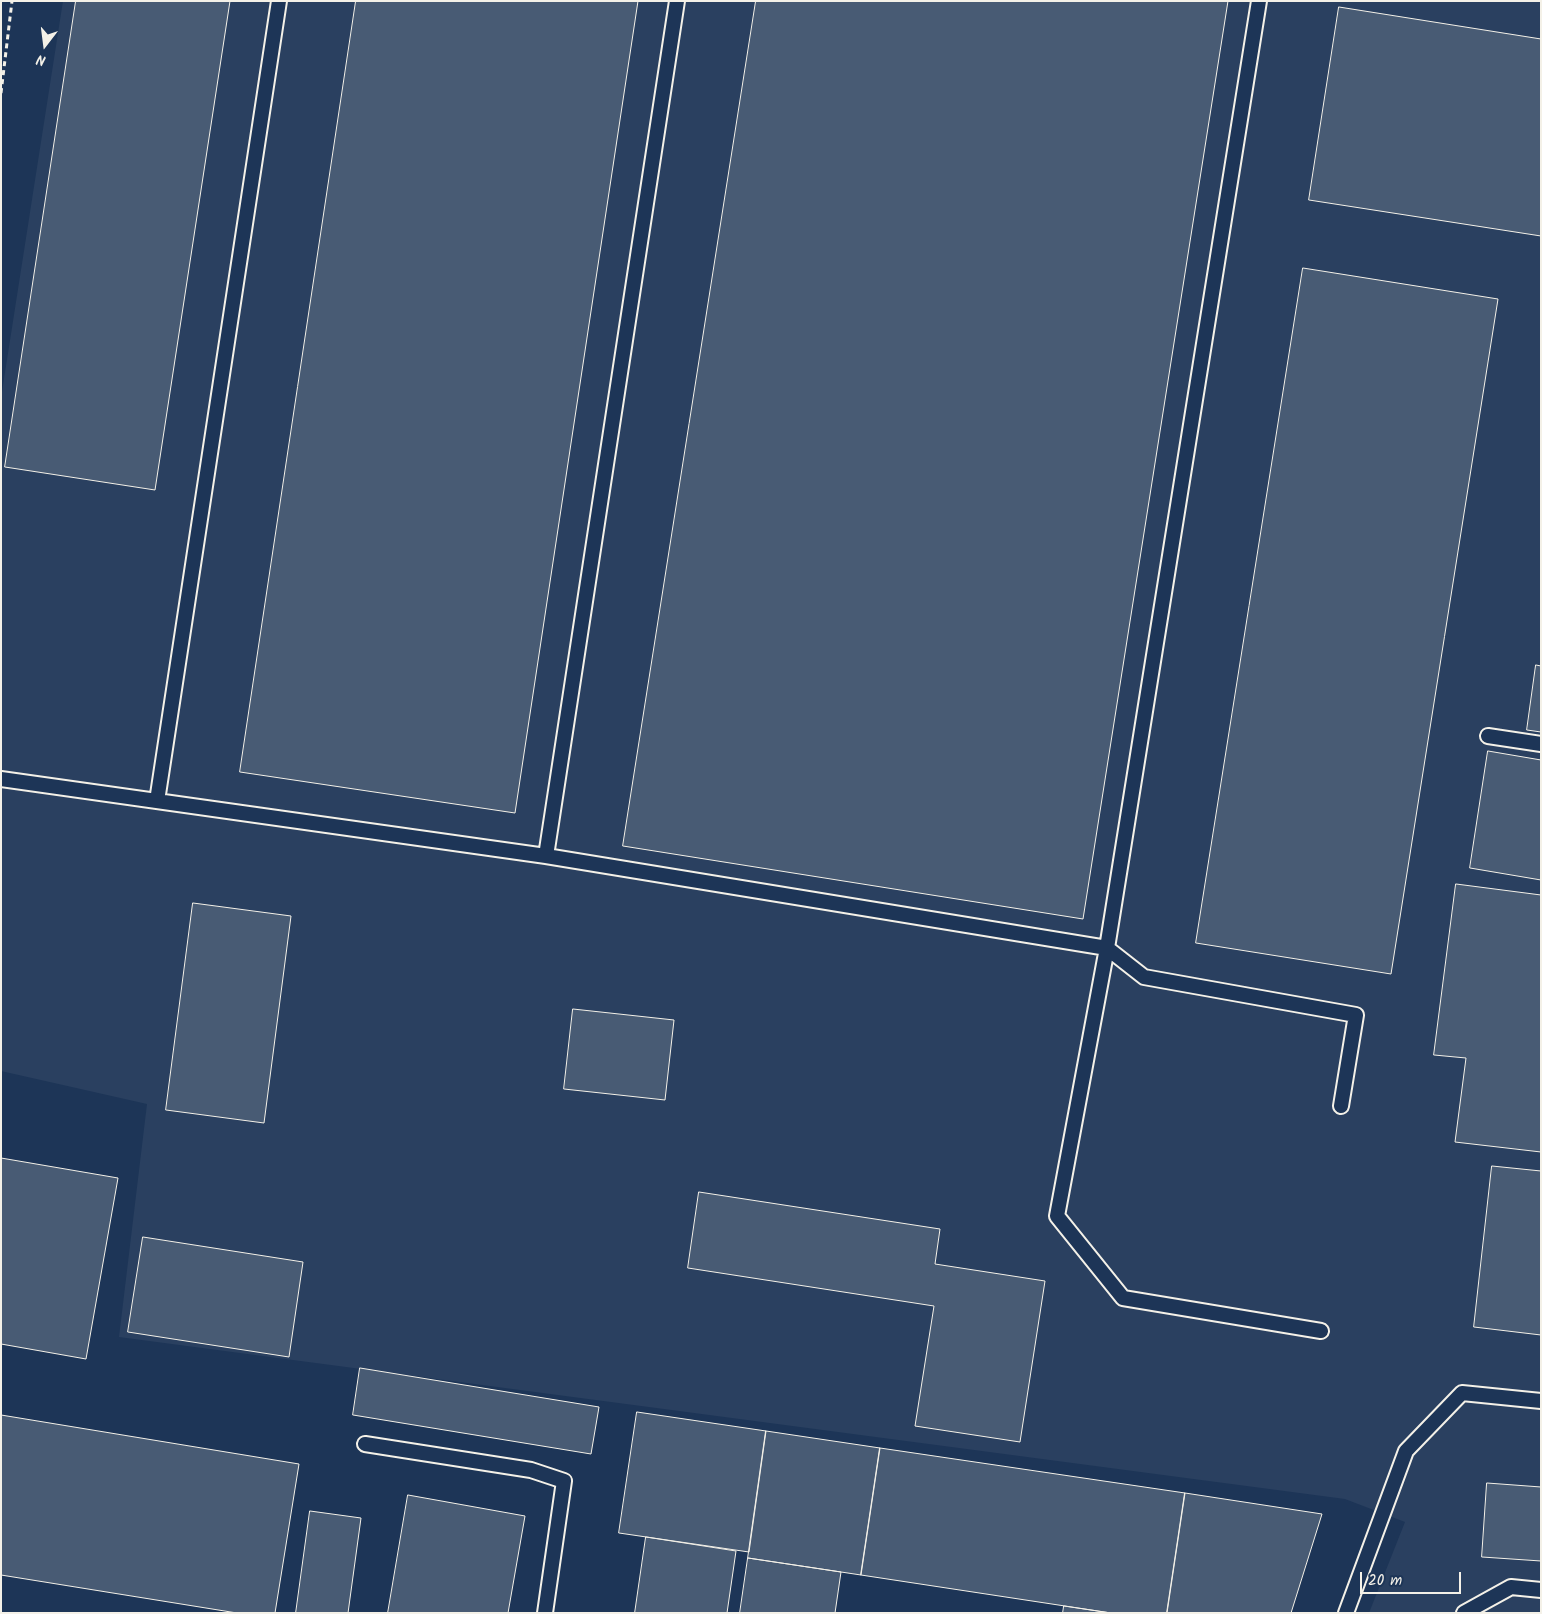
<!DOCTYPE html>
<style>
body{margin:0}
#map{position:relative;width:1542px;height:1614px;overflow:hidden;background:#1d3557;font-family:Kalam,sans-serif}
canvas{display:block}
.frame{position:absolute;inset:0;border:2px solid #f4f1e8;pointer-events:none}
.north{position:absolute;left:20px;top:20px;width:50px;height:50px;-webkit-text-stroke:4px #1d3557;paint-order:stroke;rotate:195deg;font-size:14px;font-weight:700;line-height:20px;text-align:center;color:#f4f1e8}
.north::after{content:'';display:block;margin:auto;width:18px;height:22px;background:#f4f1e8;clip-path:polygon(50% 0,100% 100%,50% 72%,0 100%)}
.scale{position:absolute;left:1360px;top:1572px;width:101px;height:22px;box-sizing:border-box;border:2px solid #f4f1e8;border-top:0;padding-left:6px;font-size:15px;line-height:18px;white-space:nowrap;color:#f4f1e8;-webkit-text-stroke:4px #1d3557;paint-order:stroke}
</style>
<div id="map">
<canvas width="1542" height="1614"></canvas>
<div class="frame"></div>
<div class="north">N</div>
<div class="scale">20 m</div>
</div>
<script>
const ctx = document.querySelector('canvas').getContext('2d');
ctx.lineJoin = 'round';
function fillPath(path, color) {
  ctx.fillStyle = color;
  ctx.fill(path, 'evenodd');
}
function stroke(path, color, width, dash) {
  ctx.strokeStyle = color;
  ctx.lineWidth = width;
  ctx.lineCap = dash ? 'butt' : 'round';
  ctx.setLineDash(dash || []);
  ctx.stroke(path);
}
fillPath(new Path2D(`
 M63 1H1541V1613H1369L1405 1522 1345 1499 119 1337 147 1104 1 1071V398Z`), '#2a4060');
const building = new Path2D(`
 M76 1H230L155 490 5 467Z
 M356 1H638L515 813 240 772Z
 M756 1H1228L1083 919 623 846Z
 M1339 7 1541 39V236L1309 200Z
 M1303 268 1498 299 1391 974 1196 943Z
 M1536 665 1541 666V732L1527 730Z
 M1488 751 1541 760V880L1470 868Z
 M1456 884 1541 895V1152L1455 1142 1466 1058 1434 1055Z
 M193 903 291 916 264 1123 166 1110Z
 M573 1009 674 1020 665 1100 564 1089Z
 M1 1158 118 1178 86 1359 1 1344Z
 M1492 1166 1541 1171V1335L1474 1327Z
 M699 1192 940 1229 935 1264 1045 1281 1020 1442 915 1426 934 1306 688 1268Z
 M143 1237 303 1262 289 1357 128 1332Z
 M360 1368 599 1407 591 1454 353 1415Z
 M637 1412 766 1431 749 1552 619 1533Z
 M1 1415 299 1464 275 1613H237L1 1575Z
 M766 1431 880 1448 861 1575 748 1558Z
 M880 1448 1185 1493 1167 1613H1111L861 1575Z
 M1487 1483 1541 1487V1561L1482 1557Z
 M1185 1493 1322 1514 1291 1613H1167Z
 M408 1495 525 1516 508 1613H388Z
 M310 1511 361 1518 348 1613H296Z
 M646 1537 736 1551 727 1613H635Z
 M748 1558 841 1572 835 1613H740Z
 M1064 1606 1111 1613H1063Z`);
fillPath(building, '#485b74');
stroke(building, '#f4f1e8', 1);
const service = new Path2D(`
 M1488 736 1541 744
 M1 779 546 856 1107 948 1259 1
 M157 801 279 1
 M546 856 677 1
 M1321 1331 1123 1298 1057 1216 1107 948 1144 977 1356 1015 1341 1106
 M365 1444 531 1470 564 1481 545 1613
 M1346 1613 1406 1451 1462 1393 1541 1401
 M1464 1613 1511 1587 1541 1590`);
stroke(service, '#f4f1e8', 18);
stroke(new Path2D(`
 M1 93 12 1`), '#f4f1e8', 3, [5, 4]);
stroke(service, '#1d3557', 14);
</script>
